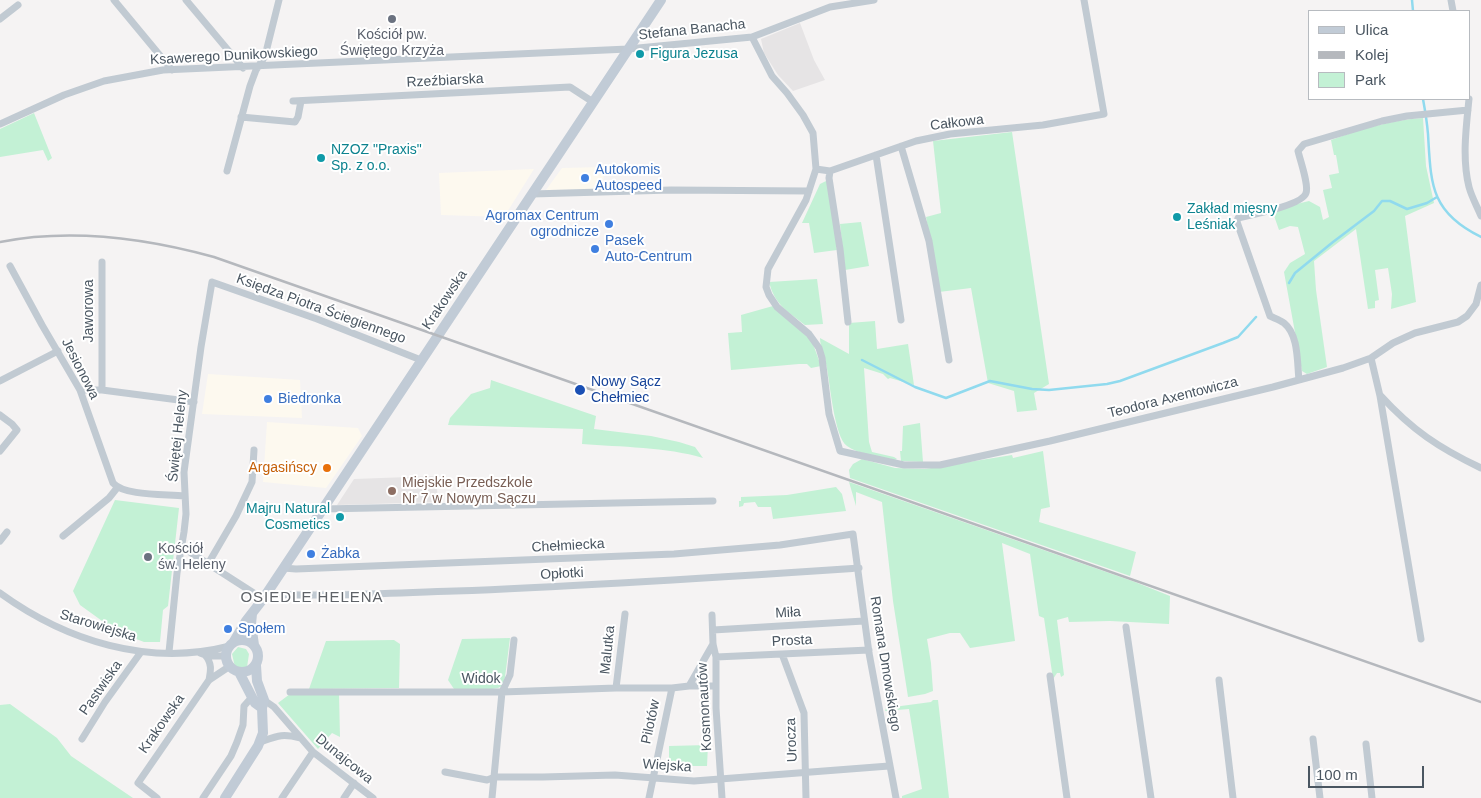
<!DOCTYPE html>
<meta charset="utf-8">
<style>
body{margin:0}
#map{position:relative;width:1481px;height:798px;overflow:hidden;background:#f5f3f3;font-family:Helvetica,sans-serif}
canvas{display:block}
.legend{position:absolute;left:1308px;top:10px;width:162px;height:90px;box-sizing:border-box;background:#fff;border:1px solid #b7bbc0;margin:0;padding:6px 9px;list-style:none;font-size:15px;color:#4a5661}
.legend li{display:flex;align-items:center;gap:10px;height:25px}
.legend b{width:25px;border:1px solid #b7bbc0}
.scale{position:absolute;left:1308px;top:766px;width:116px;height:22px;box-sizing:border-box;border:2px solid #4a5661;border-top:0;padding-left:6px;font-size:15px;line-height:18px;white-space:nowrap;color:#4a5661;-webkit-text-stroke:4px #fff;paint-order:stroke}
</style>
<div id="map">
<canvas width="1481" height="798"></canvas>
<ul class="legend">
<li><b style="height:6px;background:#c1cbd6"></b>Ulica</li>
<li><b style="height:6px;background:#b5b8bd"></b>Kolej</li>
<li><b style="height:14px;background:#c3f1d5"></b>Park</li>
</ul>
<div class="scale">100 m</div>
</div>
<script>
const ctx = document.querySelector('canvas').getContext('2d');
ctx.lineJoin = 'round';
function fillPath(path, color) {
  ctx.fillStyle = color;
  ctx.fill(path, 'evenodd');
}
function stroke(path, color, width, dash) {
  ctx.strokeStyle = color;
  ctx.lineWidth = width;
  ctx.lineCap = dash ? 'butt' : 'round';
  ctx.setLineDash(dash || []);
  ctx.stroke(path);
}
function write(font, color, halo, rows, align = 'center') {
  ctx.font = font + ' Helvetica,sans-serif';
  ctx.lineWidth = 4;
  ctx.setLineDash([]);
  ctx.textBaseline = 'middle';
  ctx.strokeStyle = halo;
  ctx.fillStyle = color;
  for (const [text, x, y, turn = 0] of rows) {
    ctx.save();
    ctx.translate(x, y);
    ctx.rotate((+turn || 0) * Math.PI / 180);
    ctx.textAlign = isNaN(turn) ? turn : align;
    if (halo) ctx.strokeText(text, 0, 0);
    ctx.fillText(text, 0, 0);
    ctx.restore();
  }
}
fillPath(new Path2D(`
 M604 167 603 189 546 190 562 168Z
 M534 169 504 217 441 215 439 173Z
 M208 374 300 380 302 418 202 414Z
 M267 422 358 428 362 436 326 488 263 482Z`), '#fdf9ef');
fillPath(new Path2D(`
 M800 23 814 60 825 80 793 91 778 75 764 53 761 39Z
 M436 476 438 502 337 505 354 479Z`), '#e6e4e5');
fillPath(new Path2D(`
 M34 113 52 158 48 161 43 150 0 157V129Z
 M1423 118 1426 166 1434 203 1405 216 1416 302 1391 309 1392 294 1388 268 1375 270 1379 300 1375 301V308L1368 309 1356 229 1314 261 1316 290 1327 367 1307 374 1302 371 1284 272 1290 263 1305 254 1298 227 1290 226 1279 230 1272 210 1309 201 1320 207 1323 220 1329 217 1323 190 1332 188 1329 175 1339 173 1336 155H1334L1331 140C1361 129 1391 120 1423 118Z
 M1012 132 1049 384 1034 393 1037 410 1017 412 1014 391 988 383 971 288 939 292 926 217 941 213 933 141Z
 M828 180 837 250 814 253 809 223H802L820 184Z
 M861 222 869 266 845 270 840 224Z
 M817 279 823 324 805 325C787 311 775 305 769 282Z
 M773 306 812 341 821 366 811 368 807 364H799L731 370 728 333 742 332 741 315Z
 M875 321 877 349 908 344 914 385 890 378 888 379 883 374 864 368 869 442 872 452 894 457 897 459 895 460C881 456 859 455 847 446 834 437 830 381 826 364 825 355 820 347 820 338L849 354V323Z
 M491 380 596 416 594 429 651 436 679 442 695 447 703 458C667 447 620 447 582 444L583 429 448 425 450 418 471 394 490 388Z
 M920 423 923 462 901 461 900 451H902L903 426Z
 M1043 451 1050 507 1041 509 1039 522 1136 552 1130 576 850 478 849 470 853 464 862 459 895 468 925 469 1012 455 1013 458Z
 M849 482 1135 582 1170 596 1169 624 1110 621 1069 622 1068 617 1057 620 1064 675 1061 677 1060 673H1057L1053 679 1044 618 1039 616 1030 554 1002 543 1015 641 970 648 960 633H950L927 639 931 663 933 691 925 694 908 697 893 601 882 502 856 492V506Z
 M836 487 842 494 846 511 773 519 771 507H758L755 502 744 503 743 506 739 507V501H741V497L787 495Z
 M115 500 179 508 168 606 163 610 160 642H144L116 631 80 605 73 591Z
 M510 638 504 685 498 688 492 689H454L448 680 462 639Z
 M394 640 400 644 399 688 309 689 326 641Z
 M238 647 246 649 249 654 247 667 242 670 235 667 232 654Z
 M290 694H339L340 737 332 733 318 749 278 703Z
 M933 700H938L949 798H902V796L922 789 909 709 885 711 886 708 931 702Z
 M10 704 57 738 71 756 133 798H0V705Z
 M708 745 707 766H669V746Z`), '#c3f1d5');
stroke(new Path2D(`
 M1412 0 1413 11
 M1423 99C1425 110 1427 122 1428 134 1431 184 1430 212 1481 237
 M1289 283 1295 273 1333 242 1374 211 1382 201H1390L1407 209 1427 203 1437 197
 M862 360 915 387 946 398 990 381 1032 389 1049 390 1107 384 1120 381 1223 343 1238 337 1256 317`), '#90daee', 2.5);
stroke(new Path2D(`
 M114 0 172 70
 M186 0 243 68
 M1451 0 1453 11
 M0 19 18 5
 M752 37 772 76 787 93 803 115 813 133 816 169 806 200 768 269 766 287 769 295 777 307 809 334 819 348 822 358 829 414 840 451 904 465H940L1050 441 1273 387 1343 368 1371 358 1393 343 1415 333 1458 322 1467 316 1476 304 1481 285
 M1469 99C1466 128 1462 159 1469 187 1472 198 1477 206 1481 216
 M293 101 570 87 593 102
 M241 117 295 122 298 117 301 101
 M0 124 64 95 104 81 163 70 628 49 752 37 830 7 874 0
 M901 146 929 241 949 360
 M876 155 901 320
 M816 169 830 171 916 141 950 134 1043 125 1104 114 1084 0
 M227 171 250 86 256 70 265 56 279 0
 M830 171 829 178 840 249 848 322
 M532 194 671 190 809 191
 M102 262V390L194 402
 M10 266 42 325 80 390 113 483C124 496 166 494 184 496
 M1371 358 1380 396 1421 639
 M1299 380C1297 363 1299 335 1284 323 1280 320 1274 318 1270 316L1237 222 1238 218C1251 215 1303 205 1306 193 1309 185 1300 160 1298 151L1304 144 1382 121 1407 116 1468 110
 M0 381 58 351
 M80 390H102
 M1381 396C1412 430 1439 448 1481 468
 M0 415 12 424 17 430 0 451
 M323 509 713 501
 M63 536 109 498 117 488
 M0 541 7 532
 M182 547 263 599
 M208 564 236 516 252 482 254 450
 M283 568 296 569 674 554 780 545 853 534 869 653 896 798
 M0 593C66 641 149 667 230 646
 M266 594C329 597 392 593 455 591 590 586 724 577 859 568
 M712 615 713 644 716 657V708L722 798
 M1126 627 1151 798
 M713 630 864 621
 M169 652 177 573 184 532 186 514 184 472 201 347 212 282 317 319 421 360
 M200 653 208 656H226
 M782 654 804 713 806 798
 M205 655C212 663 211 670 209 680
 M716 657 869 650
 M1050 676 1067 798
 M1219 680 1233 798
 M689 686H716
 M616 688 625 614
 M290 692H502L616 688H672
 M264 700 274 707 313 752 373 798
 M82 739 105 702 141 652
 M1313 739 1320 798
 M260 742C277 736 282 733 300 738
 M1366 744 1372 798
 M445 772 487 780 495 777H543L615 775 694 781 889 766
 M157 798 138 783 209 680 230 666
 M203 798 231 756 237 742 243 725 244 706 252 697
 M282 798 313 752
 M344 798 354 783
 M492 798 502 692 510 675 514 640
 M649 798 672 688 689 686 713 644`), '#c1cad2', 7);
stroke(new Path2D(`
 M252 614 251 624 254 645
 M226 656a16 16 0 1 1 32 0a16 16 0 1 1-32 0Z
 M233 643 246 621 263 599 661 0
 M239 672 255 703 262 708
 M225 798 258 746 263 733 262 708 264 700 257 681 256 665`), '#c1cbd6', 10);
stroke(new Path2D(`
 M0 242C71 228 145 238 214 257L1481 702`), '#b5b8bd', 2.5);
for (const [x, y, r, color] of [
 [392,19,5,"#6b7280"],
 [640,54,5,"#0f9aa8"],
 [321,158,5,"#0f9aa8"],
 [585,178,5,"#3f7fe0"],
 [1177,217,5,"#0f9aa8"],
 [609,224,5,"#3f7fe0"],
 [595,249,5,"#3f7fe0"],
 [580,390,6,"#1a4fb4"],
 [268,399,5,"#3f7fe0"],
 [327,468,5,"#e8710a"],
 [392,491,5,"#8d6e63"],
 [340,517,5,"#0f9aa8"],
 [311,554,5,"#3f7fe0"],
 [148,557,5,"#6b7280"],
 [228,629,5,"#3f7fe0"]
]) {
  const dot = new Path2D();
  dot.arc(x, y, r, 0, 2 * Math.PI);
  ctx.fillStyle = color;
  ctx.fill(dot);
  stroke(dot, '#fff', 2);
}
write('14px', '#4a5661', '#fff', [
 ["Stefana Banacha",692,30,-6],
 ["Ksawerego Dunikowskiego",234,56,-3],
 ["Rzeźbiarska",445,81,-3],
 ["Całkowa",957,123,-7],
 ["Krakowska",445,300,-56],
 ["Księdza Piotra Ściegiennego",321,309,20],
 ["Jaworowa",89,311,-90],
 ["Jesionowa",80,369,63],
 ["Teodora Axentowicza",1173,398,-14],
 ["Świętej Heleny",178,436,-84],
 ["Chełmiecka",568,546,-3],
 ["Opłotki",562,574,-3],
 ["Miła",788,613,-3],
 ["Starowiejska",98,626,17],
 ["Prosta",792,641,-3],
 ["Malutka",608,650,-84],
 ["Romana Dmowskiego",885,664,81],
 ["Widok",481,679],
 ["Pastwiska",101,688,-55],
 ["Kosmonautów",705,707,-93],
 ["Pilotów",651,722,-78],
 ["Krakowska",162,724,-55],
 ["Urocza",792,740,-92],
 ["Dunajcowa",344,759,39],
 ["Wiejska",667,766,4]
]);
write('14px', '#5b616d', '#fff', [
 ["Kościół pw.",392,35],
 ["Świętego Krzyża",392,51],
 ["Kościół",158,549,"left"],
 ["św. Heleny",158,565,"left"]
]);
write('14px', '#0d838f', '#fff', [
 ["Figura Jezusa",650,54],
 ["NZOZ \"Praxis\"",331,150],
 ["Sp. z o.o.",331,166],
 ["Zakład mięsny",1187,209],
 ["Leśniak",1187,225],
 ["Majru Natural",330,509,"right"],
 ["Cosmetics",330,525,"right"]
], 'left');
write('14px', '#366cbe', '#fff', [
 ["Autokomis",595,170],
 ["Autospeed",595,186],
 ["Agromax Centrum",599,216,"right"],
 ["ogrodnicze",599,232,"right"],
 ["Pasek",605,241],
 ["Auto-Centrum",605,257],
 ["Biedronka",278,399],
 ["Żabka",321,554],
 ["Społem",238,629]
], 'left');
write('14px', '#164399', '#fff', [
 ["Nowy Sącz",591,382],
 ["Chełmiec",591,398]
], 'left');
write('14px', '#c56008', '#fff', [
 ["Argasińscy",317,468]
], 'right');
write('14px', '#785e54', '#fff', [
 ["Miejskie Przedszkole",402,483],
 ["Nr 7 w Nowym Sączu",402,499]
], 'left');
ctx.letterSpacing = '1px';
write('15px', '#5f6368', '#fff', [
 ["OSIEDLE HELENA",312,598]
]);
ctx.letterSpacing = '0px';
</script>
